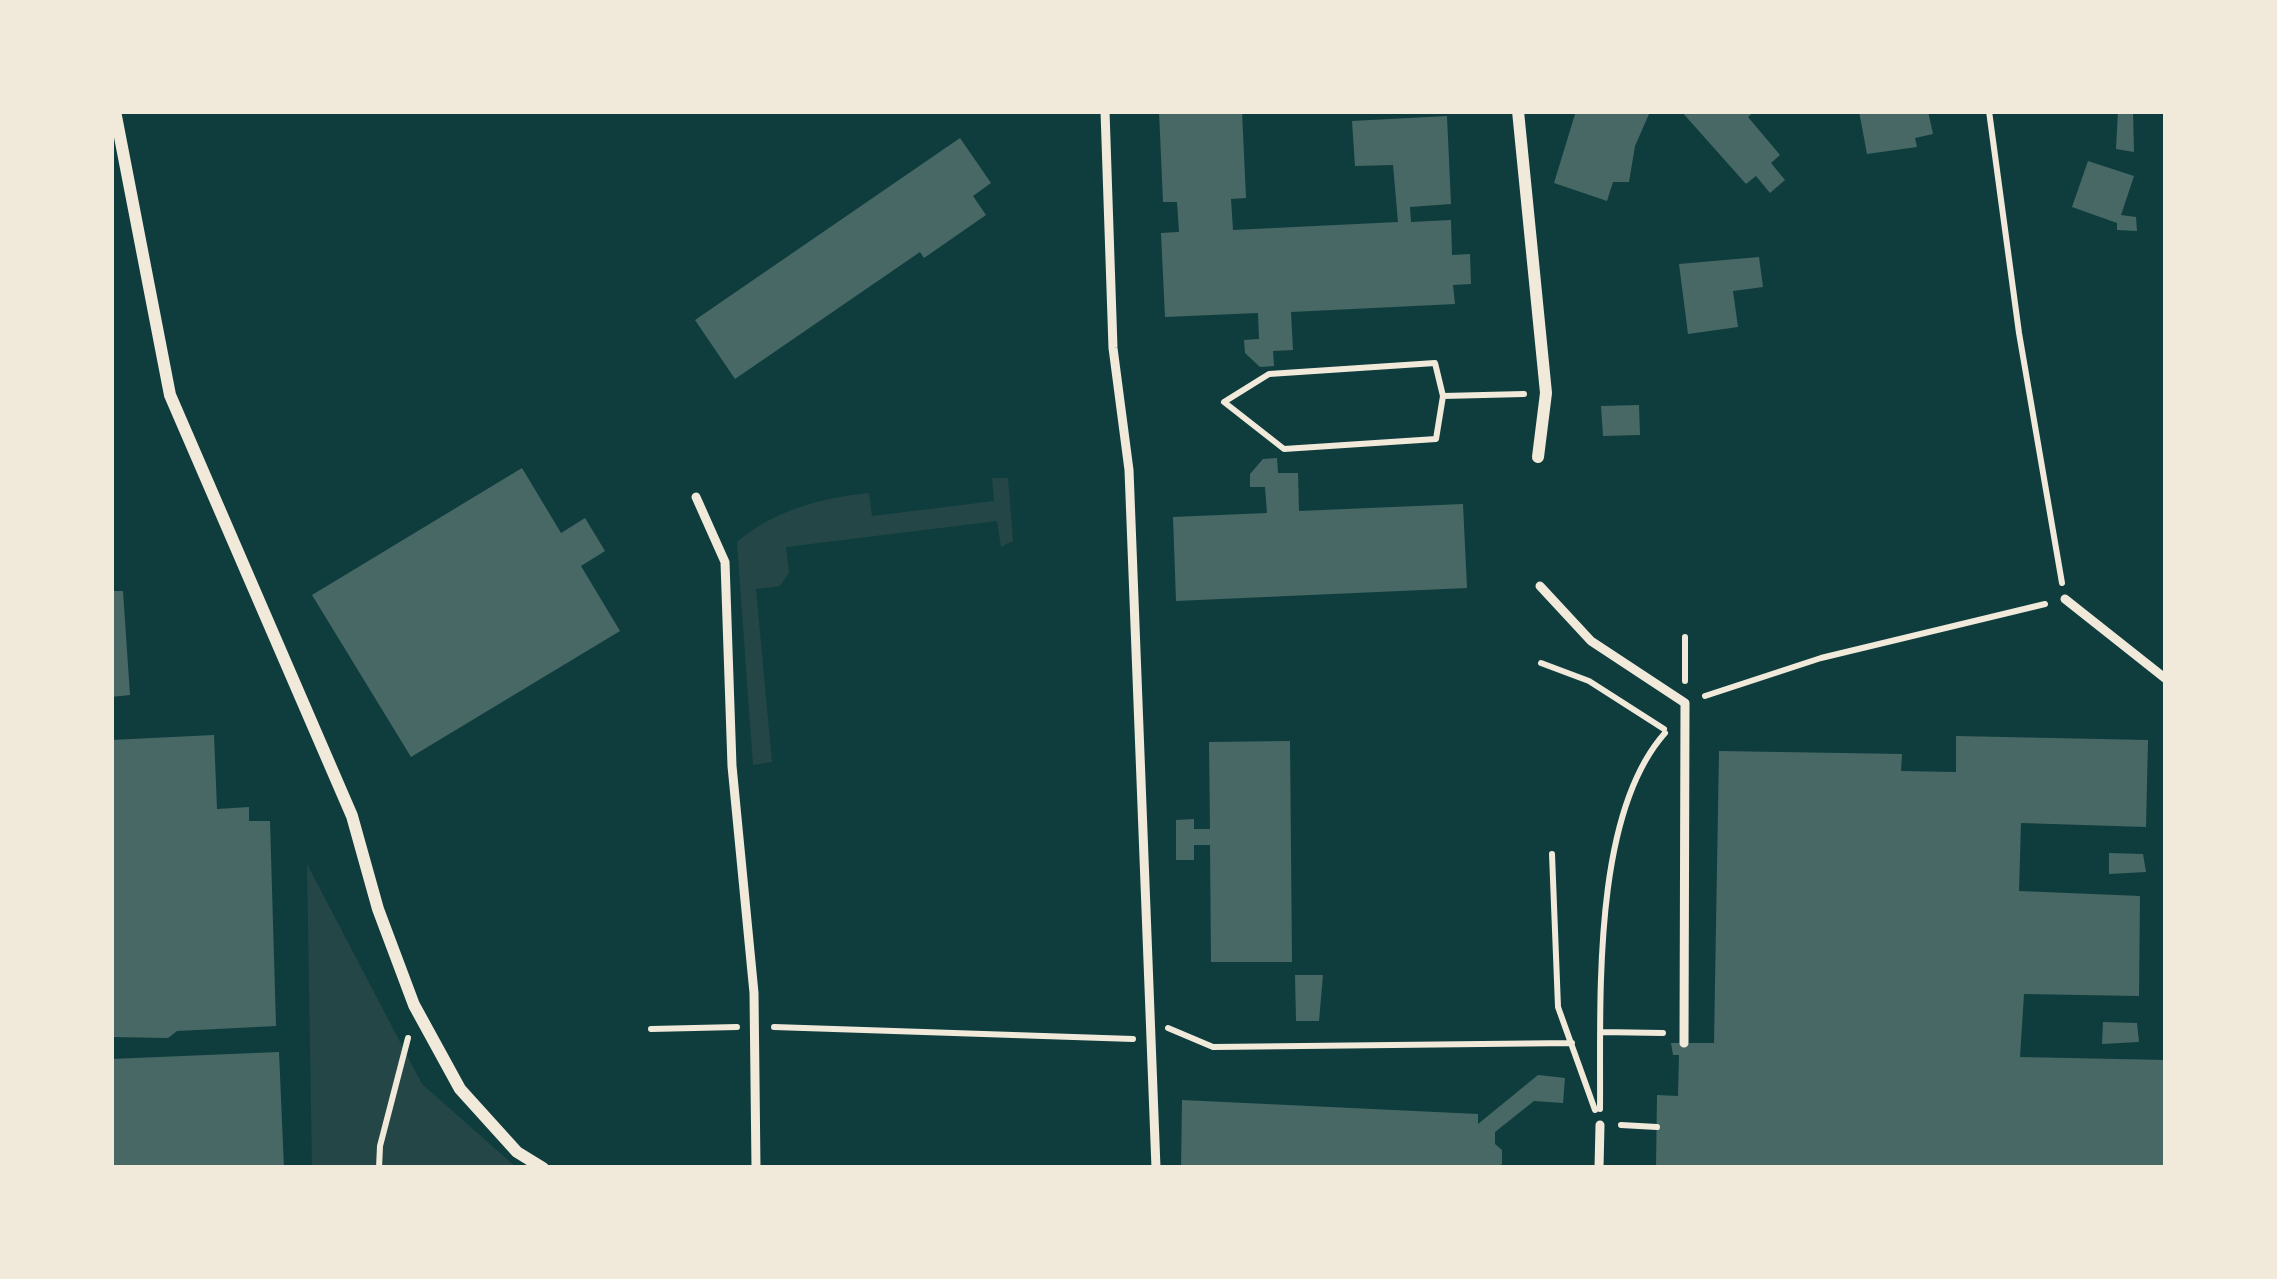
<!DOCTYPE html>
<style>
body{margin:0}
#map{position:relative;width:2277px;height:1279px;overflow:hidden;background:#0f3d3e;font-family:Montserrat,sans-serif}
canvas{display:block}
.frame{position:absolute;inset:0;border:114px solid #f1e9da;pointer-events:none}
</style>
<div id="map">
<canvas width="2277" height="1279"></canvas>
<div class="frame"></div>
</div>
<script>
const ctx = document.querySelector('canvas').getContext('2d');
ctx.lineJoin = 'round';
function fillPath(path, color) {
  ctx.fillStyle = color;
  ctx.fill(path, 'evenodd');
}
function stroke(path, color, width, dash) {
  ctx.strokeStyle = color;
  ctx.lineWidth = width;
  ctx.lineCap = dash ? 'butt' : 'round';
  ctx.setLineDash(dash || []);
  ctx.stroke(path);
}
fillPath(new Path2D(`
 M992 478H1008L1013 541 1001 547 997 521 786 547 789 573 780 586 756 589 772 762 753 765 737 542C775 510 820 498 869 493L872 516 994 501Z
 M307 864 422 1084 517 1168H312Z`), '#244646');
fillPath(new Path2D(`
 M1159 111H1242L1246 198 1231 199 1233 230 1398 222 1393 165 1355 166 1352 121 1447 116 1451 204 1410 207 1411 222 1451 220 1452 255 1470 254 1471 284 1453 285 1455 304 1291 312 1293 350 1273 351 1274 366 1260 367 1245 353 1244 340 1259 339 1258 313 1165 317 1161 233 1179 232 1177 202H1163Z
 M1576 111 1649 114 1635 146 1629 182H1613L1607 201 1554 183Z
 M1681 111H1755L1748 117 1780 155 1771 163 1785 180 1770 193 1756 176 1746 184Z
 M1859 111H1928L1933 134 1915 138 1917 147 1867 154Z
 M2118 111H2133L2134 152 2116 149Z
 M960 138 991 183 973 196 986 215 924 258 920 252 735 379 695 320Z
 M2088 161 2134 176 2121 215 2136 217 2137 231 2117 230V223L2072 207Z
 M1759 257 1763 287 1733 291 1738 327 1688 334 1679 264Z
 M1639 405 1640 435 1603 436 1601 406Z
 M1277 458 1278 473H1298L1299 511 1463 504 1467 588 1176 601 1173 517 1267 513 1265 487H1250V474L1263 459Z
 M522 468 561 533 585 518 605 551 581 566 620 631 411 757 312 595Z
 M111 591H123L130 695 111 697Z
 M214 735 217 809 249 807V821H270L276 1026 177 1031 168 1038 111 1037V740Z
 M1956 736 2148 740 2146 827 2021 823 2019 891 2140 896 2139 996 2024 994 2020 1057 2166 1060V1168H1656L1657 1095 1678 1096 1679 1055H1673L1671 1043H1714L1719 751 1902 754 1901 771 1956 772Z
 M1290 741 1292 962H1211L1210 845H1194V860H1176V820L1194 819V829H1210L1209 742Z
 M2109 853 2143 854 2146 872 2109 874Z
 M1295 975H1323L1319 1021H1296Z
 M2103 1022 2137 1023 2139 1042 2102 1044Z
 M279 1052 284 1168H111V1059Z
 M1538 1075 1565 1078 1563 1103 1534 1101 1495 1132V1144L1502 1150V1164L1496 1168H1181L1182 1100 1478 1114V1124Z`), '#486865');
stroke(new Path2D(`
 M1989 111 2019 333 2062 583
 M1435 363 1443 396 1436 439 1284 449 1224 402 1269 374Z
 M1443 396 1524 394
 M1541 663 1589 681 1664 729
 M1685 681V637
 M1705 696 1821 658 2045 604
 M1552 854 1558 1007 1595 1110
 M774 1027 1133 1039
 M1168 1028 1213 1047 1572 1043
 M651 1029 737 1027
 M1601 1032 1663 1033
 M1600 1109C1601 1003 1591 816 1665 733
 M1621 1125 1657 1127
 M379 1168 380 1146 408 1038`), '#f1e9da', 6);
stroke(new Path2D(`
 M1105 111 1113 348 1129 470 1156 1168
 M696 497 725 562 732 766 754 993 756 1168
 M1540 586 1591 641 1685 703 1684 1043
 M2065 599 2166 679
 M1599 1168 1600 1125`), '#f1e9da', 9);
stroke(new Path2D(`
 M115 111 170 395 352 816 378 909 414 1005 460 1089 517 1152 543 1168
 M1518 111 1546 393 1538 457`), '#f1e9da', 12);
</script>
